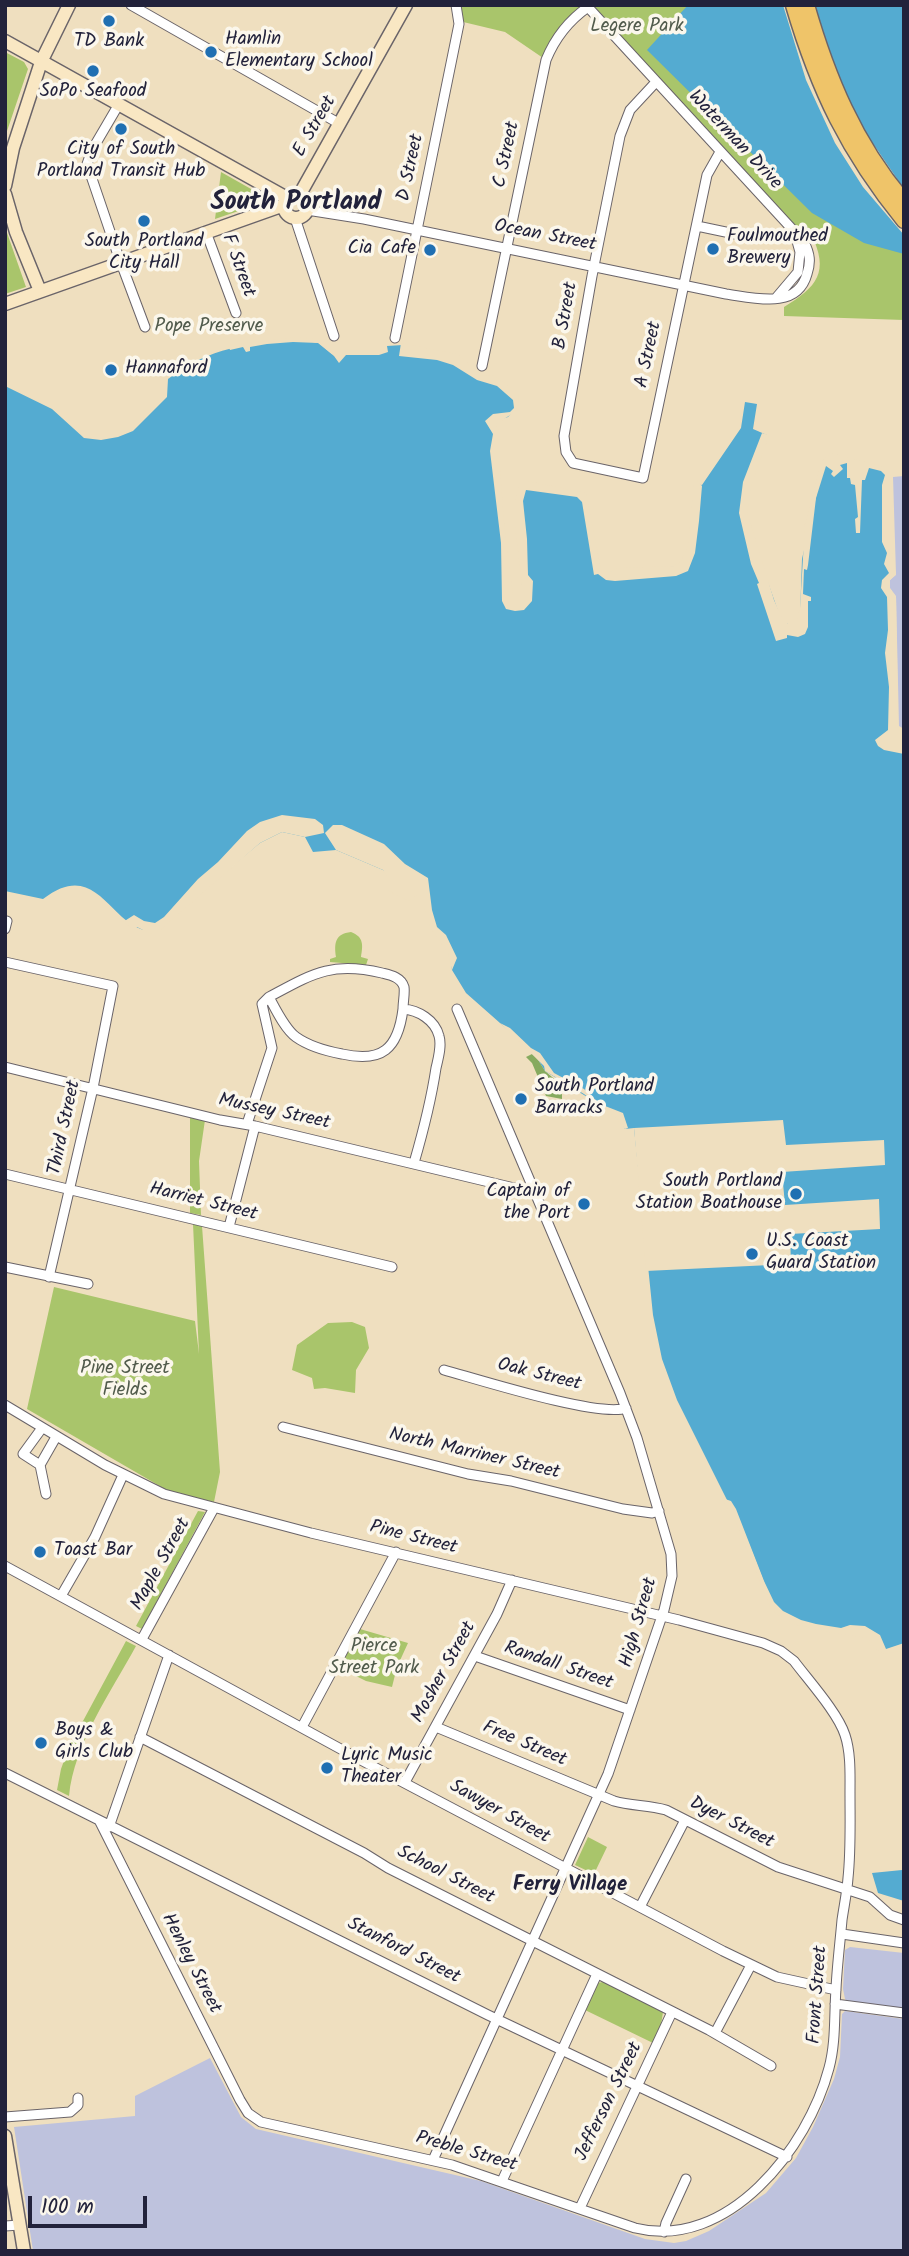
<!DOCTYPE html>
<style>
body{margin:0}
#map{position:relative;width:909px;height:2256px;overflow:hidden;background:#efdfbf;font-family:Kalam,sans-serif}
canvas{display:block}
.frame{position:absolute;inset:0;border:7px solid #22223b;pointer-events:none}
.scale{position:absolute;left:28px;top:2196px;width:119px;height:32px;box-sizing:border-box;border:4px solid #22223b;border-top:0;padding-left:9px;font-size:21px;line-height:24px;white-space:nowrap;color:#22223b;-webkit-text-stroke:5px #fbf7ec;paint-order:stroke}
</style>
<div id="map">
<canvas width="909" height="2256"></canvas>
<div class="frame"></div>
<div class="scale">100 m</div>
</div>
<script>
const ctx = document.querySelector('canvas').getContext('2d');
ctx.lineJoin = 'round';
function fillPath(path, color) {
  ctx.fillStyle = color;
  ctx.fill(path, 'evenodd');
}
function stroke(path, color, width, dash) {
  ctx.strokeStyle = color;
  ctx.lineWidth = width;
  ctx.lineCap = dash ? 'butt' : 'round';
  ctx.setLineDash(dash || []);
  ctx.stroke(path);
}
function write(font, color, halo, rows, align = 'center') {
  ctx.font = font + ' Kalam,sans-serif';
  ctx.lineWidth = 7;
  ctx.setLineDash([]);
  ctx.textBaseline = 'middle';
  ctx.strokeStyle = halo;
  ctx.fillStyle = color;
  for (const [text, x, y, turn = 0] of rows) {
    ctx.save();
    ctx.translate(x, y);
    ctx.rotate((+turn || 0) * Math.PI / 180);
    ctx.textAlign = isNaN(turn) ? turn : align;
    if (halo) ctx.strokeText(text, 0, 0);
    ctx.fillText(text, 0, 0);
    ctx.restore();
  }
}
fillPath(new Path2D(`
 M904 476V729L899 726 896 596 890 588V580L896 574 893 477Z
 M850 1947 904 1953V2010L848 2002 845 1999 843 1989 845 1950Z
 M845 2011 904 2019V2251H33L14 2127 135 2116V2096L210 2058 241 2117 256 2129 481 2181 645 2239 674 2243 686 2241 709 2231 766 2193 796 2158 813 2127 834 2079 840 2057 842 2014Z`), '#bec2dd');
fillPath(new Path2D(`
 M456 5H904V320L784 316V307C817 287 830 272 811 234H795L588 8 577 14 546 60 505 32 459 21Z
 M5 52 24 62 28 69 5 137Z
 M221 172 267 198 268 201 215 219Z
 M5 227 26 287 5 294Z
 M351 932C364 937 363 945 361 957L368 959 366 965 330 962V959L336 957C334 943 335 934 351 932Z
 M190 1116 205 1120 199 1161 201 1215 190 1213Z
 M193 1224 202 1226 220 1472 214 1502 170 1492 27 1409 54 1287 195 1321 199 1354Z
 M352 1322 365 1327 369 1348 356 1370 355 1393 325 1388 314 1389 312 1378 292 1370 297 1345 328 1323Z
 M198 1511 205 1512 142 1629 136 1626Z
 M360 1629 408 1643 397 1667 392 1687 366 1681 338 1667Z
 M126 1641 136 1646C111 1692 74 1744 69 1796L57 1790 61 1769 69 1747Z
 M588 1837 607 1847 594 1874 575 1865Z
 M603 1982 663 2012 661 2025 653 2043 585 2010 597 1983Z`), '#a9c56b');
fillPath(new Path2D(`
 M534 1053 545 1071 559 1083V1088L562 1092V1099L546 1096 532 1063 526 1057Z`), '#86aa5f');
fillPath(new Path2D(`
 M688 5H904V254L864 243 812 213 647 50Z
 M299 340 319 343 332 354 384 353 387 346 403 345 455 358 480 379 489 377 516 394V408L508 417 492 422 510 597 516 604 525 585 520 487 584 495 599 573 682 566 690 550 697 484 702 485 741 428 745 402 757 404 753 429 767 435 751 476 743 512 782 622 797 627 800 617 802 559 823 466 833 455 887 471 892 575 886 581 893 597 895 727 904 736V1652L899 1649 889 1652 869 1635 795 1621 773 1605 749 1544 677 1400 662 1359 653 1315 634 1128 625 1129 618 1116 545 1071 534 1053 466 993 452 970 450 953 433 927 421 889 391 876 383 870 336 850 313 852 305 837 282 832 260 843 154 931C110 932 100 855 43 899L5 891V386L52 409 84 438 101 440 118 437 133 431 167 397 168 379C212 346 246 344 299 340Z
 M902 1853H904V1901L878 1893 872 1873 902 1870Z`), '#54abd1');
fillPath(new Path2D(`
 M783 5H815L838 78 861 126 904 189V235L863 187 835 143 806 80Z
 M297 337 316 339 333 351H381L385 346H387L388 352 379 355H346L339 363 334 356 318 343 293 342 267 344 250 347V351L246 352 243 347 230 350 228 345Z
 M401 343 457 354 481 375 495 376 519 393 518 407 515 412 496 424 501 436 499 455 504 523 513 596 517 600 522 585 515 525V500L519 484 527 481 586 493 601 569H609L610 572 618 568 674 566 681 561 688 546 694 483 697 480 702 486 699 521 695 553 688 571 676 576 615 581 606 580 598 574 594 575 582 502 577 497 526 490 523 501 527 539 528 575 533 581 532 601 524 610 515 611 506 609 502 601 501 543 490 451 493 434 485 421 493 414 510 412 514 408 513 400 497 386 477 380 453 365 437 360 399 356Z
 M762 433 769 435 752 483 747 512 774 600 782 618 788 624 797 621 800 608 805 524 820 464 830 453 884 467 890 473 894 520 892 554 896 575 890 580 889 587 896 597 898 718V726L904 732V754L884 750 878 746 875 740 888 730 889 687 885 653 888 630 887 597 881 588 882 580 889 573 884 564 887 553 882 542V485L885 475 881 471 869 468 865 480H862L860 533H856L855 519 858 517 855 485 851 484 850 478H847V463L840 465 843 469 834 477 831 474 833 471 826 466 816 498 808 565 807 570 804 569 803 594 811 597V601H808V627L805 634 798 637 787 635V638L776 641 757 584 759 583 751 564 739 513 743 482Z
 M282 815 315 819 323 825 324 833 305 837 282 832 260 843 159 931 151 934 137 927 134 930 123 922 134 915 144 921 155 923 164 917 198 879 218 862 247 831 260 822Z
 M333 825H342L384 844 405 864 428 878 432 910 437 927 446 935 457 958 452 970 448 953 430 927 420 895 419 894 409 901 394 894 387 889V876L383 870 336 850 325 833Z
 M500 1023 510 1028 531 1048 540 1053 554 1073 584 1089 600 1104 623 1113 628 1128 625 1129 616 1118 584 1094 545 1071 544 1066Z
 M783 1120 786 1145 884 1140 885 1165 782 1172 785 1205 879 1199 880 1229 790 1234 791 1264 646 1271 634 1128Z
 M722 1498 731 1501 736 1509 764 1581 774 1602 783 1611 801 1620 816 1624 841 1628 850 1625 865 1626 880 1635 886 1649 904 1643V1654L899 1651 885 1654 875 1648 868 1638 833 1633 793 1624 775 1613 770 1607 736 1523Z`), '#efdfbf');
const street = new Path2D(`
 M131 5 340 124
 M656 82 630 110 620 136 592 276 564 436 566 452 573 463 643 478 707 175 720 152
 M119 104 92 150 87 164 118 255 145 327
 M307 210 364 219 726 294C755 298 797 310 807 274 811 262 810 254 804 242L586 5
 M295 218 334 336
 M697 226 735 234
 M206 232 236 313
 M776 298 798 272 800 252 795 234
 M395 338 459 24 456 5
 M482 366 546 60C555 38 568 21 588 7
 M5 929 7 921
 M5 962 113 986 93 1088 49 1277
 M403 1009C398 1049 382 1063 342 1054 326 1051 310 1047 296 1037 285 1029 276 1010 269 997 312 974 331 961 382 973 390 975 401 977 404 987 405 993 403 1002 403 1009 418 1010 435 1020 439 1036 442 1046 438 1059 436 1068 431 1101 423 1132 414 1163
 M5 1067 220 1120 255 1126 535 1193
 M247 1124 272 1048 262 1004 269 997
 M5 1174 392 1267
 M229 1227 255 1126
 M5 1267 88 1284
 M444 1370C477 1379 600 1418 626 1408
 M5 1405 105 1465 164 1494 311 1533 679 1620 763 1643 781 1651 794 1661C809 1681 838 1713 845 1735 851 1753 850 1775 850 1793 850 1821 851 1850 848 1878 847 1892 844 1906 842 1920 840 1943 837 1966 836 1989 834 2016 836 2042 829 2068 808 2148 728 2251 635 2228L452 2165 261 2122 248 2113 240 2100 100 1822
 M283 1427 468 1474 511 1481 623 1509 652 1513 659 1511
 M40 1465 23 1454 42 1428
 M46 1494 40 1465 56 1437
 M5 1566 359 1759 723 1951 777 1977 836 1990
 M61 1596 95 1537 123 1475
 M142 1639 214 1508
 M475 1656 630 1710
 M302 1727 396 1552
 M436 1727 614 1801C631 1806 648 1805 666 1810L778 1867 870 1897 890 1915 904 1920
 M140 1737 364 1853 388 1868 709 2030 771 2066
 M5 1773 488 2015 787 2157
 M405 1782 497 1614 512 1580
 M109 1827 169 1655
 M640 1907 685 1820
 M842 1934 904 1943
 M835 2004 904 2013
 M715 2033 751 1965
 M5 2117 70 2112 78 2105V2098
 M433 2160 608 1774 664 1610 672 1576 671 1554 637 1438 620 1393 457 1009
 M502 2181 597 1974
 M580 2208 672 2012
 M5 2226 20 2225
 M664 2232 666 2223 686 2179`);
const secondary = new Path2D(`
 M5 41 287 198
 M5 186 13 148 41 62 69 5
 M284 206a12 12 0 1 1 24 0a12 12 0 1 1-24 0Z
 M5 194 16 232 40 291
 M300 194 406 5
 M5 304 284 205
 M5 2136 24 2251`);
const primary = new Path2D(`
 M793 5C818 90 848 152 904 221
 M807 5C828 78 855 143 904 201`);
stroke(street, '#6a6469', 11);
stroke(secondary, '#6a6469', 15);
stroke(primary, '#6a6469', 17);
stroke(street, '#fff', 9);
stroke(secondary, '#f9e7c3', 12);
stroke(primary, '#efc469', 14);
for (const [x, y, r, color] of [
 [109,21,7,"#1f6fb2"],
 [211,52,7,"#1f6fb2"],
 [93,71,7,"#1f6fb2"],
 [121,129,7,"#1f6fb2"],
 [144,221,7,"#1f6fb2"],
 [713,249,7,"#1f6fb2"],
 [430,250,7,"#1f6fb2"],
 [111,370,7,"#1f6fb2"],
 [521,1099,7,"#1f6fb2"],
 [796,1194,7,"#1f6fb2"],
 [584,1204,7,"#1f6fb2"],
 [752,1254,7,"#1f6fb2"],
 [40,1552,7,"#1f6fb2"],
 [41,1743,7,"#1f6fb2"],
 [327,1768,7,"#1f6fb2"]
]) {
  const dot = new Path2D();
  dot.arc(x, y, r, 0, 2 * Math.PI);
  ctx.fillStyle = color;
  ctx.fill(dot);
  stroke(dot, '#fbf7ec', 2.5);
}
write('19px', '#515b4c', '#fbf7ec', [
 ["Legere Park",637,28],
 ["Pope Preserve",209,328],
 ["Pine Street",125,1370],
 ["Fields",125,1392],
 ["Pierce",374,1648],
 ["Street Park",374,1670]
]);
write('19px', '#22223b', '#fbf7ec', [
 ["Hamlin",225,41],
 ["Elementary School",225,63],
 ["TD Bank",109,43,"center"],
 ["SoPo Seafood",93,93,"center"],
 ["City of South",121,151,"center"],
 ["Portland Transit Hub",121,173,"center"],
 ["Foulmouthed",727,238],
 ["Brewery",727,260],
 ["South Portland",144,243,"center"],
 ["City Hall",144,265,"center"],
 ["Cia Cafe",416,250,"right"],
 ["Hannaford",125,370],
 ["South Portland",535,1088],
 ["Barracks",535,1110],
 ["South Portland",782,1183,"right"],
 ["Station Boathouse",782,1205,"right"],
 ["Captain of",570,1193,"right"],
 ["the Port",570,1215,"right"],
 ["U.S. Coast",766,1243],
 ["Guard Station",766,1265],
 ["Toast Bar",54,1552],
 ["Boys &",55,1732],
 ["Girls Club",55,1754],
 ["Lyric Music",341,1757],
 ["Theater",341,1779]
], 'left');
write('19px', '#22223b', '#fbf7ec', [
 ["E Street",316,127,-60],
 ["Waterman Drive",734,141,47],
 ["C Street",508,155,-78],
 ["D Street",412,168,-78],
 ["Ocean Street",545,237,11],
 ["F Street",237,266,70],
 ["B Street",567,316,-80],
 ["A Street",650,355,-78],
 ["Mussey Street",274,1113,12],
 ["Third Street",66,1128,-78],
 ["Harriet Street",203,1203,14],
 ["Oak Street",539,1376,14],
 ["North Marriner Street",474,1455,13],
 ["Pine Street",413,1539,14],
 ["Maple Street",162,1565,-61],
 ["High Street",640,1623,-74],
 ["Randall Street",558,1667,19],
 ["Mosher Street",445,1673,-61],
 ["Free Street",524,1745,23],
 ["Sawyer Street",499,1813,29],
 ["Dyer Street",731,1824,27],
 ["School Street",445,1876,27],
 ["Stanford Street",403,1952,27],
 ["Henley Street",190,1964,63],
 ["Front Street",819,1995,-86],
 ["Jefferson Street",610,2102,-64],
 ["Preble Street",466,2153,16]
]);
write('bold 21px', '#22223b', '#fbf7ec', [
 ["Ferry Village",570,1886]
]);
write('bold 26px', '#22223b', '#fbf7ec', [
 ["South Portland",296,205]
]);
</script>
